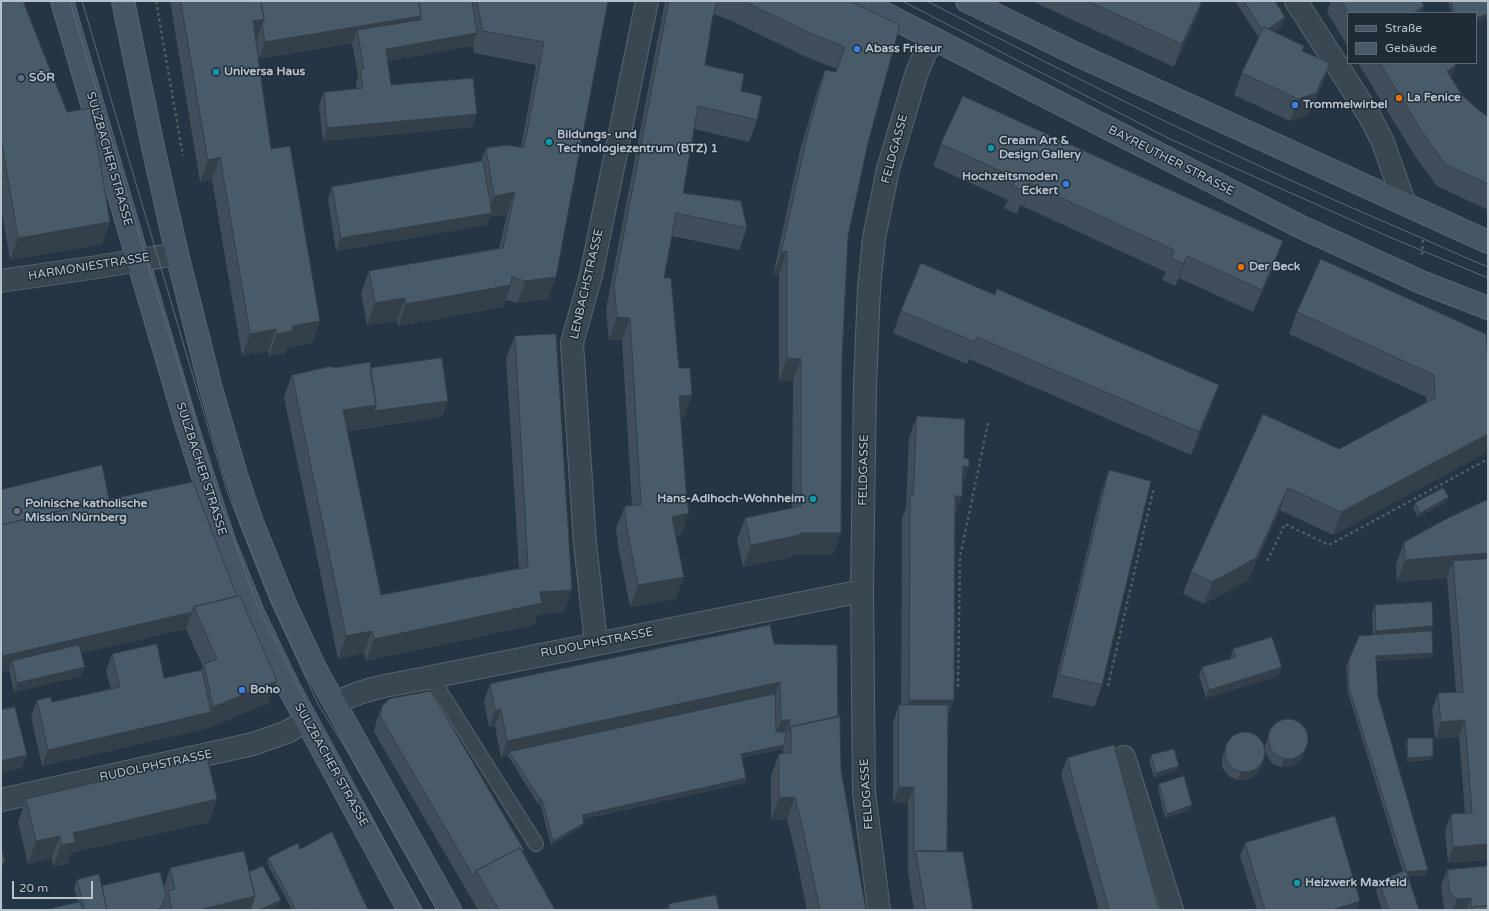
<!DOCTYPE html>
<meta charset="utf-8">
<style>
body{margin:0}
#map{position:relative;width:1489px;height:911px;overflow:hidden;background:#253543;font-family:"Varela Round",sans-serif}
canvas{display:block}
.frame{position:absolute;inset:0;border:2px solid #b6c2cc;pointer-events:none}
.legend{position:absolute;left:1347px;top:12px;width:130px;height:52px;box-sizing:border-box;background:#1e2c38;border:1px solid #5b6873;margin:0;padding:5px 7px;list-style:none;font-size:12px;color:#b6c2cc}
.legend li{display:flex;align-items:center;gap:8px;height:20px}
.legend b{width:20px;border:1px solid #5b6873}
.scale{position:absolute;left:12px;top:881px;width:81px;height:18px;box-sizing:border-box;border:2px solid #b6c2cc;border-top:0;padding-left:5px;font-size:12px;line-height:14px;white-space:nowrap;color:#b6c2cc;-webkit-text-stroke:3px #1e2c38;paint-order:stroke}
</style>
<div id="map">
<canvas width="1489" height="911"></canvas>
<div class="frame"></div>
<ul class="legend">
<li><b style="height:5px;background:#475665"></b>Straße</li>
<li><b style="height:11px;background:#495b69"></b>Gebäude</li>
</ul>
<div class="scale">20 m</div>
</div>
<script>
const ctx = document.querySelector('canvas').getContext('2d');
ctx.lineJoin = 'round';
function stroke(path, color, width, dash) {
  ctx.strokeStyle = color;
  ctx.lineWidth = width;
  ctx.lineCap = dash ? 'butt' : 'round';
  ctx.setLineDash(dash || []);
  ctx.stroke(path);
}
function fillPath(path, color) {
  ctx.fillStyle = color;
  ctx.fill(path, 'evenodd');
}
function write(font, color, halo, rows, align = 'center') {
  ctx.font = font + ' "Varela Round",sans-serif';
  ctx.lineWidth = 3;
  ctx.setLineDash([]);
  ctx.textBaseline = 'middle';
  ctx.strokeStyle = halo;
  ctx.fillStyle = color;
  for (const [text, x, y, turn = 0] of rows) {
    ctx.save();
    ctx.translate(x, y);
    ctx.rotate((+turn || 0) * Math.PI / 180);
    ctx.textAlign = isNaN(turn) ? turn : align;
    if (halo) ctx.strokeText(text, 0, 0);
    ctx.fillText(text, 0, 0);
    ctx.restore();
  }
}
const service = new Path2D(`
 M431 677 536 844`);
const minor = new Path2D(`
 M1296 1 1369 115 1382 140 1405 204
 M1 281 97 267 177 254
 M596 643 585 543 572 343 591 275 647 1
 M335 704C363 687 399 684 431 677L862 591
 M1124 757 1172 910
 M1 800 253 744 287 732 306 721
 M879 910 864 793 862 591 865 385 869 288 874 238 888 169 917 72 932 38`);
const secondary = new Path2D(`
 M62 1 187 427 224 541 253 613 288 686 409 910
 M123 1 153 147 177 254 210 385 237 478 253 525 285 604 316 670 450 910
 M860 1 1299 226 1421 282 1488 308
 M967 1 1076 54 1488 242`);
stroke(service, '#576570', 16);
stroke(minor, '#576570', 24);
stroke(secondary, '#576570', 24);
stroke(new Path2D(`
 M156 1 183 156
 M1422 255 1423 239
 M1267 561 1285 524 1329 545 1488 459
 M1108 686 1154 487
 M958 687 960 557 988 423`), '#476161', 2.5, [3, 3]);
stroke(service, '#394752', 14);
stroke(minor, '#394752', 22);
stroke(secondary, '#475665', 22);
stroke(new Path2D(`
 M70 1 156 291 221 504 256 602 309 708 423 910
 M82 1 227 491 269 598 318 704 346 749 437 910
 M902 1 1170 139 1387 236 1488 278
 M927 1C1080 81 1235 158 1394 226 1425 239 1456 254 1488 267`), '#5b6b79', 1);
fillPath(new Path2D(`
 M1 1 110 222 102 244 10 260 1 206Z
 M170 1H248V2H249V1H608L548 299 517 303 506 300 503 307 398 326 397 321 367 325 361 293 369 271 499 248 507 214 490 217 487 225 336 251 328 199 332 187 481 161 486 148 521 147 536 65 474 53 473 45V46L387 61 391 85 477 114 472 127 323 141 319 105 324 92 357 89 356 83 358 76 352 43 259 59 256 41 271 149 320 321 312 343 287 348 285 353 269 356 268 351 242 356 212 180 200 182Z
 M665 1H850L868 143 848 236 833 555H793L792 557 743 567 737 540 745 518 792 508 793 381H779V274L773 275 800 150 817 92 825 70 836 72 837 69 804 56 734 22 714 14 712 20 705 65 741 91 757 120 749 142 694 129 683 193 747 228 739 250 672 236 664 278 679 368 692 395 684 418H681V535L676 536V599L630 607 618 546 616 528 625 506H632L622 340H609L606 309Z
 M1032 1H1202L1197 17 1174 67Z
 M1235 1H1275L1282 26 1274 32 1302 51 1330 63 1322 85 1308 115 1290 121 1234 95 1242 73 1259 38Z
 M1331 1H1421L1422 13H1348V47L1327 12Z
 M1448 1H1488V18L1476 22V13H1452Z
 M1358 63H1454L1451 78 1462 95 1475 107 1488 117V210L1437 186 1415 156Z
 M941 144 1275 264 1253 312 1179 278 1175 286 1162 280 1166 272 1020 205 1017 214 1004 208 1008 200 933 166Z
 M901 311 1211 407 1191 455 969 359 967 364 893 333Z
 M1297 312 1488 367V444L1484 454 1333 535 1280 510 1248 580 1204 604 1183 594 1191 572 1263 414 1339 449 1426 403V397L1289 334Z
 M515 336 564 612 538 614 534 625 366 661 364 653 338 659 284 397 292 375 333 368H370L448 401 442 417 347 431 381 595 519 568 506 358Z
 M917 416 964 458 969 467 962 485 955 515 954 700 948 717 947 851 973 910H914L908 873V803H893V722L899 705H901L902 517 906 508 909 438Z
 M1109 470 1102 685 1094 707 1052 697 1101 493Z
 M1 490 109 499 269 703 205 729 42 766 31 717 37 700 52 702 111 689 106 671 112 654 164 678 202 670 203 667 186 629 81 653V676L14 692 9 670 1 672Z
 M1484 501 1488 860 1448 863 1445 831 1451 814 1465 813 1459 737 1435 739 1432 710 1438 693 1456 692 1447 578 1397 582 1396 564 1404 542Z
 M1447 502 1418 517 1413 508 1415 503Z
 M1375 605 1432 631 1433 653 1431 658 1376 661 1378 696 1426 875 1408 876 1419 910H1382L1376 891 1379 882 1403 872 1348 693 1346 666 1348 662 1373 635 1372 614Z
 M774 644 838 717 841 770 866 910H807L795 852 787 819 771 820V776L779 754 783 753V749L742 758 746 778 745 783 583 819 582 827 551 845 540 803 538 804 508 756 501 758 495 726 489 727 484 701 490 684Z
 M1233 649 1282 667 1278 676 1206 698 1199 676 1202 667 1230 659Z
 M382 706 523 852 555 910H478L374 732 376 722Z
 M1269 736 1304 754 1301 760 1295 764 1288 767H1281L1273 764 1269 759 1265 752V745Z
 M1408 738 1431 760 1407 762 1406 743Z
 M1225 749 1264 758 1261 767 1258 773 1252 778 1245 780H1238L1230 777 1225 772 1222 765V758Z
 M1151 755 1179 766 1177 770 1154 778 1149 760Z
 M1067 758 1159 910H1099L1061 774Z
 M1159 784 1192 805 1190 810 1165 818 1158 789Z
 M26 799 209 822 71 853 67 864 53 867 52 858 28 864 18 822Z
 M1245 843 1357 910H1257L1240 856Z
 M300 849 368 910H292L267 863 268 858Z
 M170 868 249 872 279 905 268 910H45L78 902 74 888 77 880 102 886 164 887Z
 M1447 870 1488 910H1444V909L1441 886Z
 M669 904 719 910H667Z`), '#3f4e5a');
fillPath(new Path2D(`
 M1202 1 1197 17 1174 67 1182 44Z
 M1424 6 1422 13H1413Z
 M1488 14V18L1476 22V18Z
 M421 16 415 33 357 30 352 43 259 59 265 42Z
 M1285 17 1282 26 1261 40 1264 32Z
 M264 19 256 41 253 21Z
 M477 33 473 46 381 62 386 49Z
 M1330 63 1322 85 1308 115 1290 121 1298 99Z
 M1456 65 1448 87 1447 71Z
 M477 114 472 127 323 141 327 128Z
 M220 157 212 180 200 182 208 160Z
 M515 192 507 214 490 217 487 225 336 251 341 238 488 213 494 196Z
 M110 222 102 244 10 260 18 238Z
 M1283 241 1275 264 1253 312 1262 290Z
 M787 251 779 274 773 275 781 253Z
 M1187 256 1179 278 1175 286 1183 264Z
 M556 277 548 299 517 303 525 281Z
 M511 285 503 307 398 326 406 304Z
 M405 298 397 321 367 325 375 303Z
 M617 317 630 318 622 340H609Z
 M320 321 312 343 287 348 285 353 269 356 277 334 292 326Z
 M276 329 268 351 242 356 250 334Z
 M977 337 969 359 967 364 975 342Z
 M787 358 801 359 793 381H779Z
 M1219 385 1211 407 1191 455 1199 432Z
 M692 395 684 418 671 419 679 396Z
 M448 401 442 417 335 432 343 410 376 405Z
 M1488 434V444L1484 454 1333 535 1341 512Z
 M963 466 969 467 961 489Z
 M1288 488 1280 510 1248 580 1204 604 1212 582Z
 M955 496H962L954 518Z
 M1449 497 1447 502 1418 517 1420 513Z
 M689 513 681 535 664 539 672 517Z
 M800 533H841L833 555H793L792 557 743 567 751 545Z
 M1488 553V575L1453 561 1447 578 1397 582 1405 560Z
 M684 577 676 599 630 607 638 585Z
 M572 590 564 612 538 614 534 625 366 661 374 639 540 592Z
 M192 612 186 629 14 669 12 661 9 670 1 672V661L3 656Z
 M1433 626 1430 635 1373 639 1376 631Z
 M372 631 364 653 338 659 346 636Z
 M1433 653 1431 658 1375 661 1376 656Z
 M85 667 81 676 14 692 17 683Z
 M1282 667 1278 676 1206 698 1209 690Z
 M277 681 269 703 205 729 42 766 48 750 211 712 213 707Z
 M780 682 774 698 509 752 508 756 501 758 507 741Z
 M909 700H954L946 722H901Z
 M501 709 495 726 489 727 495 711Z
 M781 720H790L784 737H775Z
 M1465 720 1459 737 1435 739 1441 722Z
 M784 745 783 749 739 759 741 754Z
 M1307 745 1304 754 1301 760 1295 764 1288 767H1281L1284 758Z
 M27 755 22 768 1 773V761Z
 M1433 756 1431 760 1407 762 1408 758Z
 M1264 758 1261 767 1258 773 1252 778 1245 780H1238L1241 771Z
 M1179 766 1177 770 1154 778 1156 773Z
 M746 778 745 783 580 819 582 815Z
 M899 787H914L908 803H893Z
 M795 797 787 819 771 820 779 798Z
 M217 799 209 822 71 853 67 864 53 867 61 845 73 833Z
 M540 799H542L540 803 538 804Z
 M1192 805 1190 810 1165 818 1167 814Z
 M584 823 582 827 551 845 553 841Z
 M60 836 52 858 28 864 36 841Z
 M1488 844V860L1448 863 1453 847Z
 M5 862 1 871V863Z
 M1428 870 1426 875 1404 876 1406 872Z
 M255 896 250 910H199Z
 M1471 898 1466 910H1453L1457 899Z
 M281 900 279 905 268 910H255Z
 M1360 901 1357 910H1332Z`), '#33404a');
const building = new Path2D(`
 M1 1H23L67 112 91 108 110 222 18 238 1 137Z
 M181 1H248V2L253 1H261L264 19 253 21 271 149 290 146 320 321 292 326 293 331 277 334 276 329 250 334 220 157 208 160Z
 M261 1H419L421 16 265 42 262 25 264 19Z
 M419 1H472L477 33 386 49 391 85 473 78 477 114 327 128 324 92 363 88 360 70 364 69 357 30 420 20 421 16Z
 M477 1H608L556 277 525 281 512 277 511 285 406 304 405 298 375 303 369 271 503 248 515 192 494 196 486 148 507 145 524 148 544 42 483 31Z
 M669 1H717L712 20 705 65 744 74 741 91 762 96 757 120 698 106 683 193 741 201 747 228 676 213 664 278H671L679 368H690L692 395 679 396 687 502 689 513 672 517 684 577 638 585 626 524 625 506 641 505 630 318 617 317 614 286Z
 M744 1H850L900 25 868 143 848 236 842 358 841 533H800V535L751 545 745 518 801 506V359L787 358V251L781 253 809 128 825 70 836 72 845 47 812 34Z
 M1088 1H1202L1182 44Z
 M1244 1H1275L1285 17 1268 29 1264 27 1262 29Z
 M1341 1H1421L1424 6 1413 13H1349Z
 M1451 1H1488V14L1476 18V13H1455Z
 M1264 27 1304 46 1302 51 1330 63 1316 93 1298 99 1242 73Z
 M1380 63H1454L1456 65 1447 71 1462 95 1475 107 1488 117V184L1445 164 1423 133Z
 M963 96 1283 241 1262 290 1187 256 1183 264 1171 258 1174 250 1029 183 1025 192 1013 186 1016 178 941 144Z
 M483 161 492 213 341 238 332 187Z
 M1321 259 1486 334 1488 367V434L1341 512 1288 488 1256 558 1212 582 1191 572 1263 414 1339 449 1435 398 1434 375 1297 312Z
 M921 263 995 295 997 289 1219 385 1199 432 977 337 975 342 901 311Z
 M556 334 572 590 540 592 542 603 374 639 372 631 346 636 292 375 332 366 333 368 370 362 376 405 343 410 381 595 528 567 515 336Z
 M442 358 448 401 374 411 376 405 370 368Z
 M917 416 965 419 964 458 969 459V467L963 466 962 496H955L954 700H909L910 495H913Z
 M102 465 109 499 1 525V490Z
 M1109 470 1151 481 1102 685 1060 675Z
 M193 482 237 596 194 607 192 612 3 656 1 649V525L111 499Z
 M1443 488 1449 497 1420 513 1415 503Z
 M1488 500V553L1405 560 1404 542 1444 520 1484 501Z
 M1488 559V844L1453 847 1451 814 1472 813 1465 720 1441 722 1438 693 1463 692 1453 561Z
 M240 596 277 681 213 707 204 664 217 659 194 607Z
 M1432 602 1433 626 1376 631 1375 605Z
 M770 625 774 644 837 645 838 717 791 727 789 733 790 720H781L780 682 507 741 501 709 495 711 490 684Z
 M1432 631 1433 653 1376 656 1378 696 1428 870 1407 872 1406 870V871L1349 688 1348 662 1359 636Z
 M1272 637 1282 667 1209 690 1202 667 1236 657 1233 649Z
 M157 644 164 678 202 670 211 712 48 750 37 700 51 697 52 702 120 687 112 654Z
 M79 645 85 667 17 683 12 661Z
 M431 691 524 850 522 851 520 848 476 871 474 877 380 716 382 706 389 699Z
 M775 694 776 732H786L784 745 741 754 746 778 582 815 584 823 553 841 542 799H540L509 752Z
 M899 705H948L947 851H916L914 857V787H899Z
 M15 707 27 755 1 761V710Z
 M840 716 841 770 866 910H820L803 830 795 797 779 798V754L791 753V727Z
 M1268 739a20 20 0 1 1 40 0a20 20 0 1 1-40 0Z
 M1225 752a20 20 0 1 1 40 0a20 20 0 1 1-40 0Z
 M1408 738H1433V756L1408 758Z
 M1114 745 1159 910H1109L1067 758Z
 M1174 749 1179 766 1156 773 1151 755Z
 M207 757 217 799 73 833 76 842 61 845 60 836 36 841 26 799Z
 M1184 776 1192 805 1167 814 1159 784Z
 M1335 816 1360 901 1332 910H1265L1245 843Z
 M332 832 368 910H318V909L315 910H296L268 858 298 843 300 849Z
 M1 846 5 862 1 863Z
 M520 848 555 910H499L476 871Z
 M244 851 255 896 199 910H172L168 891 175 889 170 868Z
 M916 851 963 852 973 910H926Z
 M263 866 281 900 264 908 255 910H250L255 896 249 872Z
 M1488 866V906L1474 907 1473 910H1472L1471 898 1457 899 1450 893 1447 870Z
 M1406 870 1419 910H1389L1379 882Z
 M160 872 166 895 161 908 154 910H107L102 886Z
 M99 874 107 910H85L77 880Z
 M716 895 719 910H670L669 904Z
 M80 902 82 910H45Z
 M1488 906V910H1474V907Z`);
fillPath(building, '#495b69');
stroke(building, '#33404a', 1);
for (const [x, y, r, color] of [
 [857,49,4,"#3f7fe0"],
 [216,72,4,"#0f9aa8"],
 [21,78,4,"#5c6f8a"],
 [1399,98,4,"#e8710a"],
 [1295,105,4,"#3f7fe0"],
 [549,142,4,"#0f9aa8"],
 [991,148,4,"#0f9aa8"],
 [1066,184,4,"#3f7fe0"],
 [1241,267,4,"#e8710a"],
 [813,499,4,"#0f9aa8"],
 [17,511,4,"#6b7280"],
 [242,690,4,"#3f7fe0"],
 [1297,883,4,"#0f9aa8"]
]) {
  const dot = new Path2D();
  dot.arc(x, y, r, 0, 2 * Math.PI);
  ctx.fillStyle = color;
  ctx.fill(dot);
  stroke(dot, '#1e2c38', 1.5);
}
write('bold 12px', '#b6c2cc', '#1e2c38', [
 ["Abass Friseur",865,49],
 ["Universa Haus",224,72],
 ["SÖR",29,78],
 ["La Fenice",1407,98],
 ["Trommelwirbel",1303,105],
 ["Bildungs- und",557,135],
 ["Technologiezentrum (BTZ) 1",557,149],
 ["Cream Art &",999,141],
 ["Design Gallery",999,155],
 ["Hochzeitsmoden",1058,177,"right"],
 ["Eckert",1058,191,"right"],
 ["Der Beck",1249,267],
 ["Hans-Adlhoch-Wohnheim",805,499,"right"],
 ["Polnische katholische",25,504],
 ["Mission Nürnberg",25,518],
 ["Boho",250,690],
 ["Heizwerk Maxfeld",1305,883]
], 'left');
write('12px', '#b6c2cc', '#1e2c38', [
 ["FELDGASSE",895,149,-75],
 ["SULZBACHER STRASSE",109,159,74],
 ["BAYREUTHER STRASSE",1171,161,27],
 ["HARMONIESTRASSE",89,267,-9],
 ["LENBACHSTRASSE",587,284,-77],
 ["SULZBACHER STRASSE",201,469,72],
 ["FELDGASSE",864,470,-89],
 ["RUDOLPHSTRASSE",597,643,-11],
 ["SULZBACHER STRASSE",331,765,61],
 ["RUDOLPHSTRASSE",156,766,-12],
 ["FELDGASSE",867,794,-94]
]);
</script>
